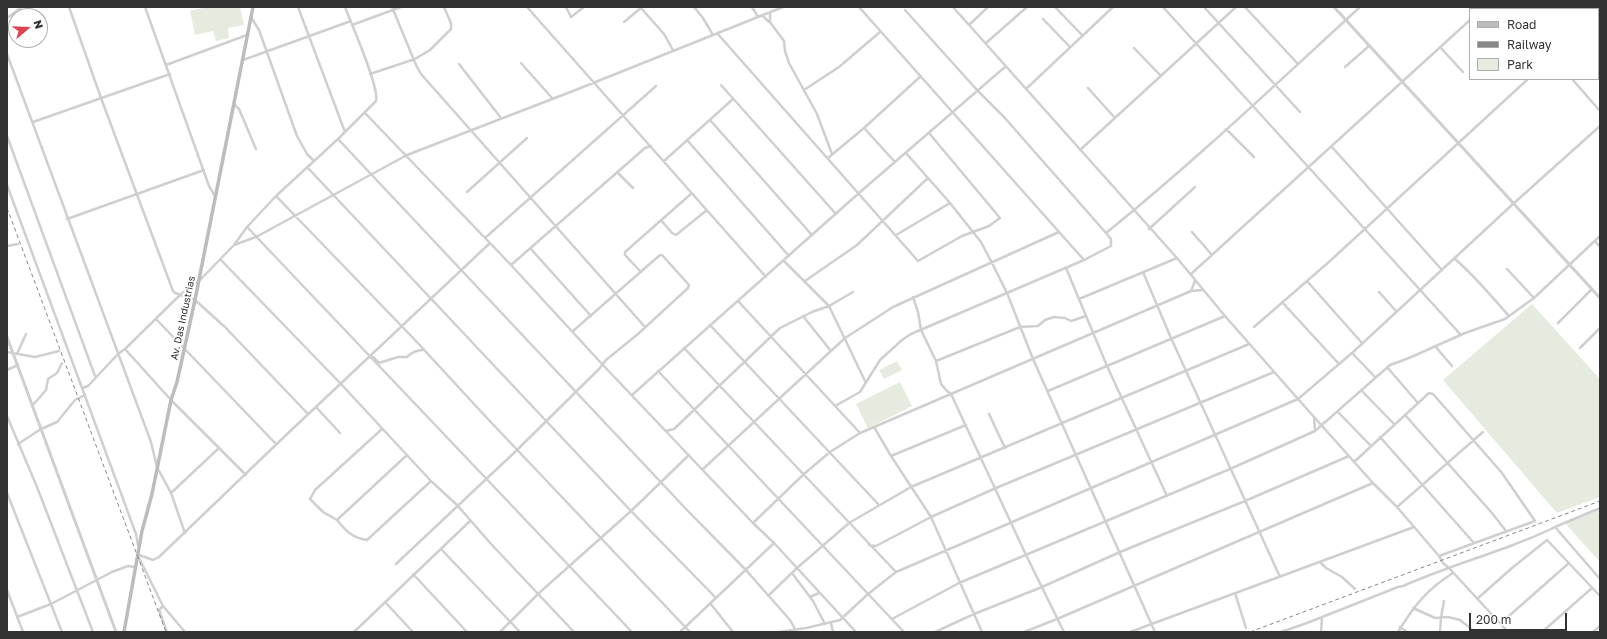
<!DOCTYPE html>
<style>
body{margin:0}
#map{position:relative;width:1607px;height:639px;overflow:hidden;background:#fff;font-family:"Golos Text",sans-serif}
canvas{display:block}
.frame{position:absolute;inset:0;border:8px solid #323232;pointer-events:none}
.legend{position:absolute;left:1469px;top:8px;width:130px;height:72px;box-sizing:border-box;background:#fff;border:1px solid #adadad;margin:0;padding:5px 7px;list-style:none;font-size:12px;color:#323232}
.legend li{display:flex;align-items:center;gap:8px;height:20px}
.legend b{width:20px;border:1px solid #adadad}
.north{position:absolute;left:8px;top:8px;width:40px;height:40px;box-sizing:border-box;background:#fff;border:1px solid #adadad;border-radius:50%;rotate:71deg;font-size:11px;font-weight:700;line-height:16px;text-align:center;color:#323232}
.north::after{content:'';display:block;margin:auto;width:14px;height:18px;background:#db4350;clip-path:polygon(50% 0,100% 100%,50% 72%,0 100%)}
.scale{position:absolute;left:1469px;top:613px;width:98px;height:18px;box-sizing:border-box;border:2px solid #323232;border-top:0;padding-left:5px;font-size:12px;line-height:14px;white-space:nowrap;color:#323232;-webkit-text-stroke:3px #fff;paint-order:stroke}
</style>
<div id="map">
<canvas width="1607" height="639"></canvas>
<div class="frame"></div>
<ul class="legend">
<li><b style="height:5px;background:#bcbcbc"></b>Road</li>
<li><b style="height:5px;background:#878787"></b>Railway</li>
<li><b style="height:11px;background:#e5ebdf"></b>Park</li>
</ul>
<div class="north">N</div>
<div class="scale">200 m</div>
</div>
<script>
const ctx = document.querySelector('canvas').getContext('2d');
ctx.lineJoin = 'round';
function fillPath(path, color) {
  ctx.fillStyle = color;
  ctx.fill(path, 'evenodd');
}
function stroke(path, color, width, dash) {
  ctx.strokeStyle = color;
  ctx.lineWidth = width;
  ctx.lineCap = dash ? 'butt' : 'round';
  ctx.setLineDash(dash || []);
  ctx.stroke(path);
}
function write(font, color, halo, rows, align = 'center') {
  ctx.font = font + ' "Golos Text",sans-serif';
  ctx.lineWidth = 4;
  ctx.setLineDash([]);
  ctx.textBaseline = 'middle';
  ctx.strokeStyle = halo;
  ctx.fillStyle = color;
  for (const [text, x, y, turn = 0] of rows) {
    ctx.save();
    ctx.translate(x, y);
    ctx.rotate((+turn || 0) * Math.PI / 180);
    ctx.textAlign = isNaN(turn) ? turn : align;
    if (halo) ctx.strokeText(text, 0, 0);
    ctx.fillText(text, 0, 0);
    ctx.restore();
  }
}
fillPath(new Path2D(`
 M207 7H240L244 25 228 28 229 38 216 41 213 31 195 35 190 11Z
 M1532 304 1600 379V497L1557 513 1443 380Z
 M897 361 902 370 884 379 879 370Z
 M900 382 912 406 868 428 856 404Z
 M1600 509V562L1564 522Z`), '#e5ebdf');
stroke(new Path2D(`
 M69 7 101 98 173 291 175 293 195 300 225 327 308 414
 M145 7 209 186 215 196
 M298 7 345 132
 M392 7 416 65 421 74 645 327
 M527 7 766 277
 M566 7 571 17 584 7
 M694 7 703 18 713 35
 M752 7 758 17
 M859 7 1084 260
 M953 7 1177 258 1225 316 1298 399 1373 483 1397 507 1439 556 1443 563 1449 568 1508 632
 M1055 7 1082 35
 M1163 7 1461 335
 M1204 7 1300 112
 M1245 7 1298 64
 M1507 7 1509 9
 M641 8 664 34 673 50
 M1483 9 1485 7
 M770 12V22L784 41 785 51 789 63 817 114 832 154
 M762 15 769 22
 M1598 16 1600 14
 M251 17 259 30 297 136 307 154 313 160
 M7 18 22 7
 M1043 19 1070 47
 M624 22 642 7
 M352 25 401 7
 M969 25 988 7
 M717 33 918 261 962 236 989 226 1000 218 929 133
 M986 43 1027 7
 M1440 47 1463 72
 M1134 48 1161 76
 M7 54 151 442 157 467 171 493 185 533
 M243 60 351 21
 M521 63 552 98
 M459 64 501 118
 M166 65 247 35
 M1345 67 1369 46
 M370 74 415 59 430 50 451 29V23L444 7
 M1572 79 1600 111
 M721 85 836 214
 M1088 88 1115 118
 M1026 89 1113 7
 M804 90 839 67 880 32
 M234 104 239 109 256 149
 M365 113 511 265 602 364 753 523 774 543 856 632
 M710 120 812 235
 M33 122 170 74
 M864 128 895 162
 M1226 129 1254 157
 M7 136 95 376
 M338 139 687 510 745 569 790 620 795 629
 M687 140 789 256
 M1332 147 1442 270
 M1080 150 1236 7
 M906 153 950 203 981 242 991 261 1007 293 1033 359 1155 632
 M828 158 864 128 921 76
 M664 161 733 99
 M307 167 631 511 716 598
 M618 173 633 188
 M7 185 136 534 138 545
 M467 192 527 138
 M276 196 415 340 486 417 690 632
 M67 219 204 170
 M661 220 672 233 676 235 707 210
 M247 227 632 632
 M1149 229 1195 187
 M1192 232 1212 255
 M1106 233C1194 162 1277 83 1360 7
 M896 235 950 203
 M485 238 656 86
 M1595 241 1600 247
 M234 245 256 237 407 155 573 91 783 7
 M7 246 18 244
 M531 249 591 316
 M220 259 341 384 431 481 457 505 492 545 574 632
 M1455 259C1475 276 1491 296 1509 316
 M784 261 829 306 866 383
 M511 265 645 148 651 146
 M1066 268 1107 366 1167 496
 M1507 269 1534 298
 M641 272 625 255V252L692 193
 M1143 272 1171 338 1280 577
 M1191 274 1470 20
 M805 281 857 245 928 178
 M1307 281 1362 343
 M1191 291 1195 281
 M1379 292 1396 311
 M913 297 918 312 921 330 936 361 941 384 946 390 951 394 1026 555 1064 632
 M1079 299 1177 258
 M738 301 860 433
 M1282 302 1339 364
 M803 316 831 351
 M156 319 276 444
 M1558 323 1592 289
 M710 325 879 505
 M1254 327 1330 261 1528 79
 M1435 346 1452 366
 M684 348 896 572
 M1580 348 1600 328
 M125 349 171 400 246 475
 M7 352 35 357 59 351
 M1352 353 1375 377
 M17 354 26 334
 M371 358 373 357 379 363 398 357H407C412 352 416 350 423 350
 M936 361 1020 327 1038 326 1045 320 1054 317 1065 318 1071 321 1086 316
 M1387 367 1418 403
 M7 370 18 365
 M658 371 904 632
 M82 388 88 386 118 354 125 349 180 295 199 281 234 245 247 227 276 196 338 139 376 101C380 88 351 23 345 7
 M1361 390 1394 424
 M1048 391 1225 316
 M632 395 859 193 1006 66
 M32 406 46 390 48 379 57 373 62 363
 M835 406 860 392 880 360 902 340 911 334 1084 260 1111 246V239L1106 233 1004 117 977 90 905 10
 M316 407 340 433
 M1338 412 1371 446
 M989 414 1005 448
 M1405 415 1492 513 1506 531
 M7 416 37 487 93 632
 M1314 417 1315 430
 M874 427 891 456 931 517 982 632
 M666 431 674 429 780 328 812 312 829 306 853 292
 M1380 437 1474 543
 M18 444 41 429 57 422 75 400 85 395
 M407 455 337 520C345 530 352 538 367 540L431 481
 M891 456 966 425
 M1354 462 1429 393 1433 394 1502 473 1535 521 1439 556
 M703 469 845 338 893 307 1059 232
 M7 493 62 632
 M171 493 219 448
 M1397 507 1483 432
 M337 520 323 512 310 499 315 490 382 429
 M753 523 804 474 830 452 860 433 1191 291 1203 290
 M1555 527 1600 508
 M869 545 876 546 931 517 996 488 1274 372
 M441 549 520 632
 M139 555 153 560 159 557 284 437 490 243
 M138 556 163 606 185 632
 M1320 562 1326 568 1342 577 1355 589
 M396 564 517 450 599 369 606 360 638 334 688 288 689 285 662 255H660L573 331
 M792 573 813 601 825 624
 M413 574 467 632
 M7 590 23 632
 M1235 593 1246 628
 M768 596 797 568 849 523 911 487 1249 344
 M810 597 819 593
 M1477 599 1512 568 1547 540 1600 596
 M385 602 413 632
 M710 603 733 632
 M163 606 159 610 167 632
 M1413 608 1435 618 1448 617 1460 620 1475 632
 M17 617 51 604 112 572 128 566 135 567
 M892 619 959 583 1230 469 1315 431 1390 365 1409 358 1465 333 1505 319 1534 298 1600 236
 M831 623 833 632
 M1501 623 1569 563
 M1400 627 1407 632
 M354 632 470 521
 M500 632 538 594 631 511 689 455
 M680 632 774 543
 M779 632 806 628 840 620 868 594 896 572 910 566 1298 399 1352 353 1513 204 1600 126
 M935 632 974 614 1042 587 1120 552 1245 501 1349 456
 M1024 632 1057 619 1373 483
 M1130 632 1414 527
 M1281 632 1307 623 1398 587 1403 586C1439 570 1476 559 1513 545 1528 539 1542 534 1555 527L1600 579
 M1321 632 1322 617
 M1398 632C1414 606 1426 590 1453 573
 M1440 632 1441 618 1444 601
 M1542 632 1592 588
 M1593 632 1600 626`), '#cfcfcf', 2.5);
stroke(new Path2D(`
 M1334 7 1600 298
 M7 337 116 632`), '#cfcfcf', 3);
stroke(new Path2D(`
 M124 632 142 531 152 494 171 400 177 382 195 300 253 7`), '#bcbcbc', 3.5);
stroke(new Path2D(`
 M7 208 166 632
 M1250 632 1600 501`), '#878787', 1, [4, 3]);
write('10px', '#323232', '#fff', [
 ["Av. Das Industrias",183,318,-78]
]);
</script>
